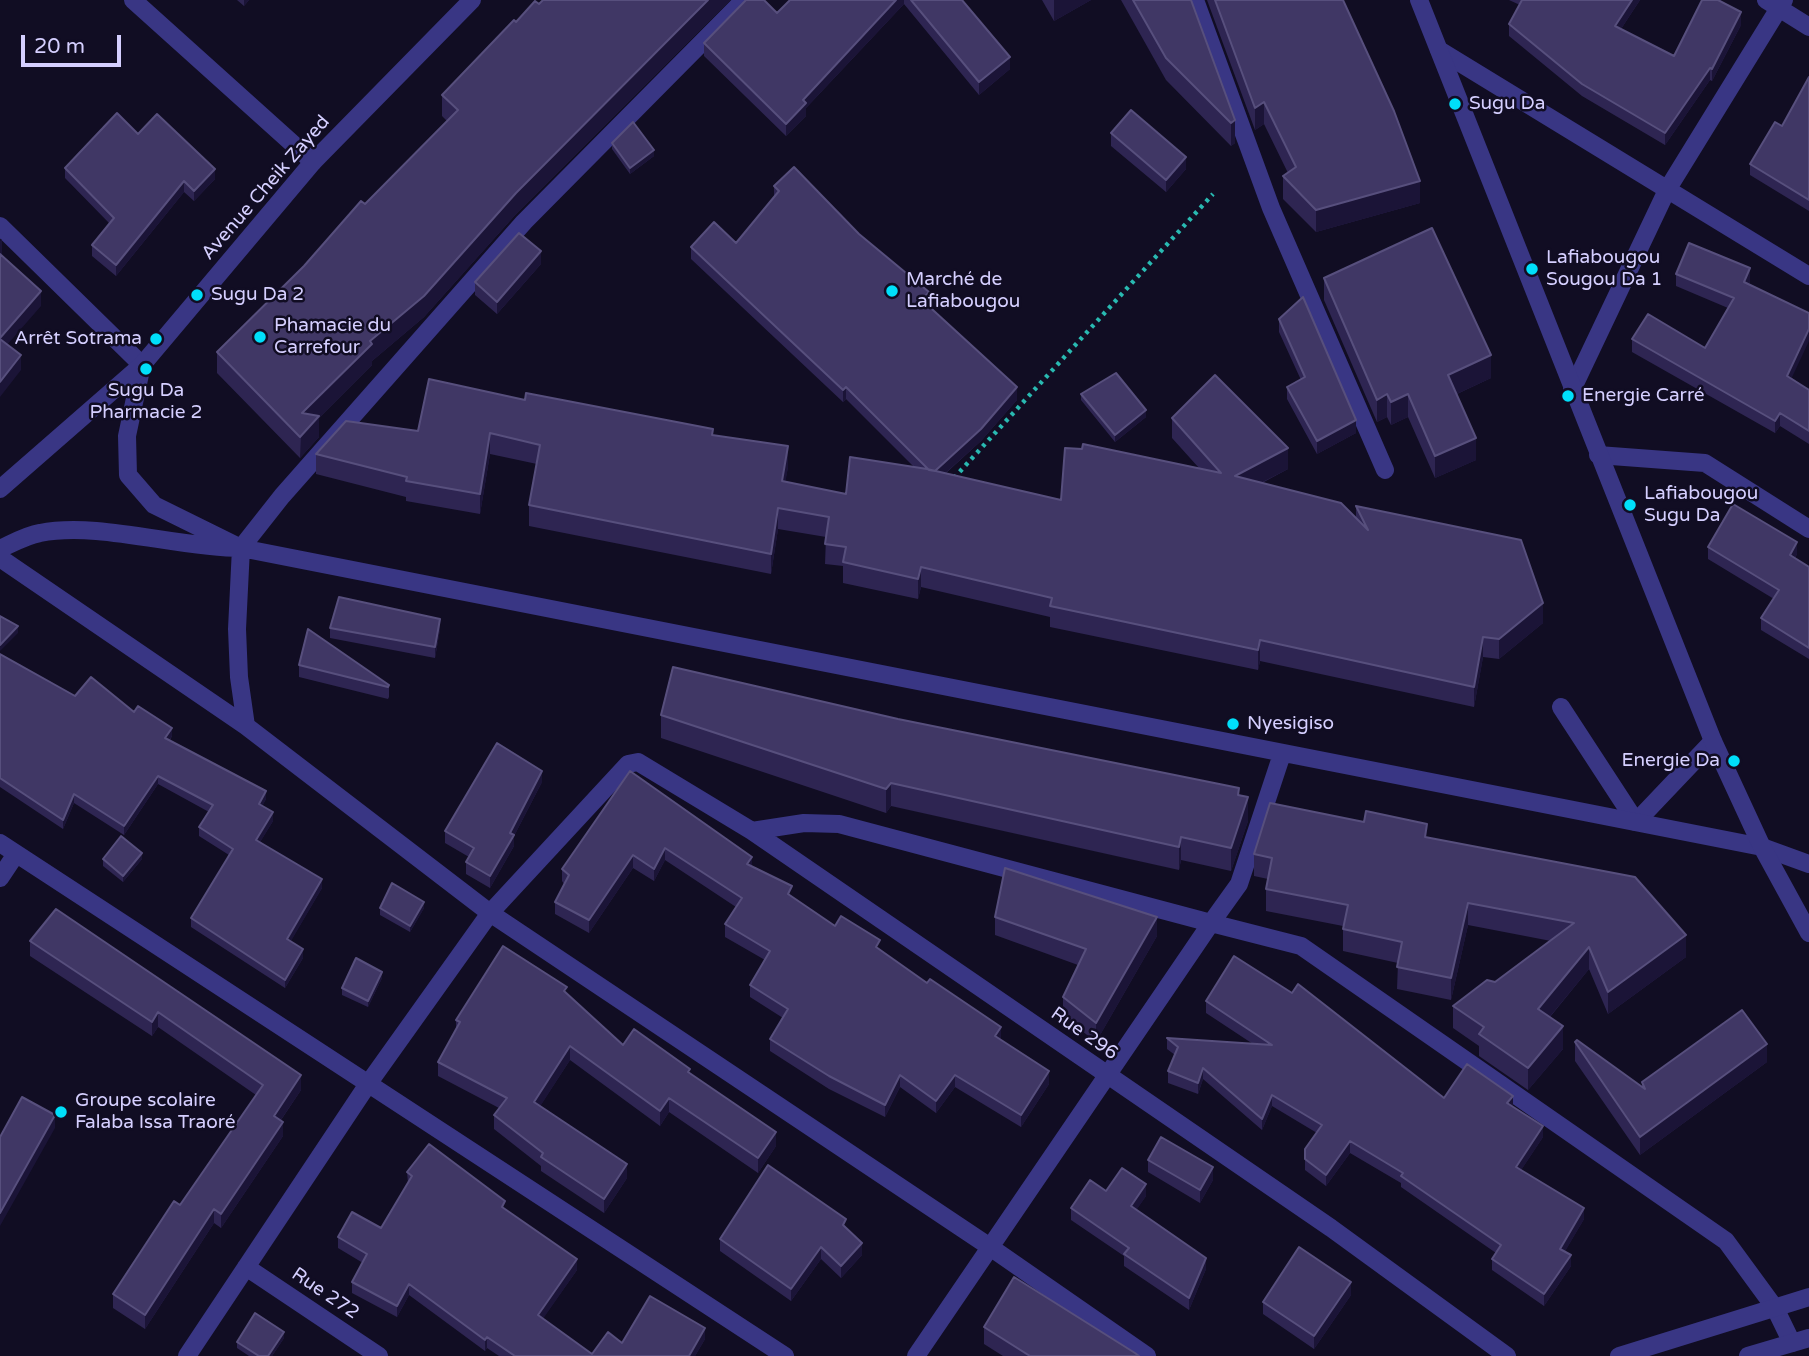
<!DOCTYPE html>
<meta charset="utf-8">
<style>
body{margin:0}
#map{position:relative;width:1809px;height:1356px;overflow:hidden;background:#110d23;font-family:"Varela Round",sans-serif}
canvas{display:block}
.scale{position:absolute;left:21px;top:35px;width:100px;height:32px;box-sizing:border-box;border:4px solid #d5cfff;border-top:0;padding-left:9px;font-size:21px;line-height:24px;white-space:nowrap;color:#d5cfff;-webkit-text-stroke:5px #110d23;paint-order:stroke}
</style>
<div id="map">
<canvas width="1809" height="1356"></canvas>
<div class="scale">20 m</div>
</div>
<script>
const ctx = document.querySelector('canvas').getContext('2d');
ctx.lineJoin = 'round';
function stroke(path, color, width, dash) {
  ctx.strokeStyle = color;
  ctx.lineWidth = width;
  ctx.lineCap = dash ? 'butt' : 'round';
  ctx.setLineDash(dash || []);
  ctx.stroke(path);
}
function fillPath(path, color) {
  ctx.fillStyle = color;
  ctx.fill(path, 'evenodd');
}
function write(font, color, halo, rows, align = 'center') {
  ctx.font = font + ' "Varela Round",sans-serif';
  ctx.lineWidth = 5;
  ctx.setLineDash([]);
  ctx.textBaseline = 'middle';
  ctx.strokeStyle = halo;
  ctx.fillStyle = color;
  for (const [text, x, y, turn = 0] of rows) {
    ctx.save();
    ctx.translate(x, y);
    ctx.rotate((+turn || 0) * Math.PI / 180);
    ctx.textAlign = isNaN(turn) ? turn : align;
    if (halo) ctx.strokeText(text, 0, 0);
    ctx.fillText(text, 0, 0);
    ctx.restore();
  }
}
stroke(new Path2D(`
 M954 478 1213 194`), '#29b9b1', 4.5, [3.5, 5]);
stroke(new Path2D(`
 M1195 0 1271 208 1385 470
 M1561 707 1636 822 1713 741`), '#393684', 18);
stroke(new Path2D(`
 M133 0 313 162
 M1766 0 1809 27
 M1439 50 1809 276
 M0 226 142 365 127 436 128 475 154 505 235 545
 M1572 390 1667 190 1784 0
 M1598 455 1705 463 1809 529
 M0 549C13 543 27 535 40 533 97 521 179 548 241 548L1762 847 1809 864
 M0 558 246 726 490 913 990 1247 1147 1356
 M246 726 239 677 237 629 241 548 282 496 524 222 744 0
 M752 831 804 823 839 824 1211 923 1239 884 1282 754
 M0 843 785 1356
 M0 878 16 854
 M246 1267 379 1356
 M187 1356 368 1084 490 913 628 764 638 762 752 831 1331 1228 1507 1356
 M916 1356 1211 923 1301 946 1726 1241 1775 1308 1792 1343`), '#393684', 18);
stroke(new Path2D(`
 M1419 0 1713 741 1762 847 1809 933
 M0 489 142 365 313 162 472 0
 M1619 1356 1809 1297
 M1748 1356 1809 1338`), '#393684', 18);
fillPath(new Path2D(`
 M237 0H249L244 6Z
 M543 0H730L516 214 424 317 372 361V365L319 418V437L300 458 217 373V352L304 266 447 121 442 116V95L516 22Z
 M790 0H962L1010 69 979 95 904 4 806 108V116L786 136 704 56V43L777 13Z
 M1042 0H1091L1054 21Z
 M1121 0H1191L1235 120V143L1231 146 1166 80Z
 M1207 0H1343L1420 203 1316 232 1283 199V176L1288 173 1264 124 1255 130Z
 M1509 0H1640L1621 29 1674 56 1741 25 1712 81 1710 80 1665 145 1582 96 1509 36V24L1520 5Z
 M1809 77V211L1750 175V164L1782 126Z
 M1111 133 1186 169 1166 192 1111 146Z
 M138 134 215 179 194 201 184 192 116 276 92 256V245L109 223 65 178V168Z
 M612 143 654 156 630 174 612 149Z
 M774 186 929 305 1017 400 981 441 946 473 1061 500 1199 468 1172 438V418L1288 469 1262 483 1356 518V506L1543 623 1499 659 1483 657 1474 707 1260 661 1258 670 1050 627V617L921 587 918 599 843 583V566L825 564 826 537 778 529 771 574 529 526V505L537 464 490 454 480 514 406 501V497L316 474V454L418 431 525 400 713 435 788 467 785 482 846 494 914 467 846 399 843 402 691 259V247L736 243 774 197Z
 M541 264 497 314 475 295V282Z
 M1676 274 1750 281 1749 284 1792 378 1809 390V444L1780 426 1775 433 1632 352V339L1705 348 1728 308 1676 286Z
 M1324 278 1491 378 1457 394 1476 460 1435 478 1408 417 1391 425 1387 417 1377 422 1324 300Z
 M1279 319 1356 433 1317 454 1287 399V387L1301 380 1279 332Z
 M1081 394 1146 417 1115 442 1081 400Z
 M1708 547 1797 554 1795 558 1809 567V659L1761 630V618L1774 599 1708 559Z
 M330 628 440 629 435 658 330 638Z
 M0 654 75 696 134 712 172 736 170 740 266 799 262 806 273 821 260 842 322 888 290 942 303 958 285 988 191 927V918L229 855 199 836V827L209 812 158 784 124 835 74 803 63 829 0 787Z
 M299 665 389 685V697L388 699 299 677Z
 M661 715 898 719 1248 821 1231 871 1181 860 1179 870 891 806 886 813 661 738Z
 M630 771 792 897 835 926 880 949 1000 1039 1049 1084 1021 1127 955 1087 936 1113 900 1087 885 1117 829 1089 770 1051V1039L783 1018 750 997V985L765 960 725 937V924L736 907 665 860 654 881 633 868 589 933 555 914V902L564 884 562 881V869Z
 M542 782 514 836V846L490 888 466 874V862L469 857 445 843V831Z
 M1427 838 1686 957 1608 1014 1589 969 1550 1017 1563 1049 1528 1090 1479 1056V1046L1453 1028V1006L1495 982 1551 941 1468 925 1451 1000 1397 989 1398 963 1343 951V926L1266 911V889L1268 879 1254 876V854Z
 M103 859H142L123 882 103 866Z
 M380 908H424L410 932 380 915Z
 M995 917 1157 936 1096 1042 1063 1016V997L1078 965 995 935Z
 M30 941 301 1090 281 1120 283 1136 221 1228 214 1223 145 1329 113 1308V1294L180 1205 256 1095 158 1027 152 1036 30 956Z
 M382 978 368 1007 342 995V988Z
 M567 994 623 1045 690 1073 776 1146 758 1173 669 1112 660 1126 570 1060 540 1106 627 1178 604 1213 541 1171V1166L494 1129V1115L499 1108 438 1076V1062L456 1029V1020Z
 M1206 1001 1444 1098 1513 1107 1543 1137 1521 1170 1584 1219 1565 1251 1571 1266 1544 1306 1492 1270V1259L1496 1253 1401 1187V1183L1350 1153 1326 1186 1305 1170V1149L1317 1133 1272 1106 1262 1130 1203 1079 1198 1094 1168 1083V1071L1175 1055 1167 1049V1038L1253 1044 1206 1013Z
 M1575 1042 1642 1087V1082L1767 1062 1640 1155 1575 1061Z
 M1148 1160 1213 1180 1200 1203 1148 1172Z
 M407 1172 505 1210 577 1270 543 1318 592 1354 622 1343 705 1339 695 1356H499L487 1348 485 1351 409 1295 397 1317 352 1293V1282L363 1263 338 1248V1237L381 1228 408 1183Z
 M1106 1191 1146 1196 1136 1210 1206 1269 1189 1310 1124 1266V1256L1071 1220V1208Z
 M846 1229 862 1255 841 1278 821 1259 791 1301 720 1251V1239Z
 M1351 1295 1314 1349 1263 1314V1302Z
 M984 1327 1139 1356H1003L984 1344Z
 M284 1338 272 1356H249L237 1348V1342Z`), '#2e2552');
fillPath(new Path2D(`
 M244 0H249L244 6Z
 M708 0H730L516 214 424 317 372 361V365L319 418V437L300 458 302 413 370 341 516 193Z
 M896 0H904V4L806 108V116L786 136V124L803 100Z
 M1054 0H1091L1054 21Z
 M1632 0H1640L1615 38V26Z
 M1741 12V25L1712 81V69Z
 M1010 57V69L979 95V82Z
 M1710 68V80L1665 145V133Z
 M1264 102V124L1255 130V108Z
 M1235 120V143L1231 146V123Z
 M654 150V156L630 174V168Z
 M1186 157V169L1166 192V180Z
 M215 169V179L194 201V191Z
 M184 181V192L116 276V265Z
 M1420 181V203L1316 232V210Z
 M2 239V254L0 256V241Z
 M541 251V264L497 314V302Z
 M1750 268V281L1744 294V282Z
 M41 291V306L0 353V338Z
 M929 292V305L922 312V300Z
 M1809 329V341L1787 388V376Z
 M21 355V370L0 397V382Z
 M1491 355V378L1448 398V375Z
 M846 387V399L843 402V390Z
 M1017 387V400L981 441 932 485V473Z
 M1387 394V417L1377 422V400Z
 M1408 394V417L1391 425V402Z
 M1146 410V417L1115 442V435Z
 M1780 413V426L1775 433V421Z
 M1356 420V433L1317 454V441Z
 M490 433V454L480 514V494Z
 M1476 438V460L1435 478V456Z
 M788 446V467L782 502V481Z
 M1288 448V469L1235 496V476Z
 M778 508V529L771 574V554Z
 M1797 542V554L1790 567V555Z
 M921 567V587L918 599V579Z
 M1543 603V623L1499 659V639Z
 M440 619V629L435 658V647Z
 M18 626V633L0 651V645Z
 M1483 637V657L1474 707V687Z
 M1260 640V661L1258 670V650Z
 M172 728V736L165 746V738Z
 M542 771V782L514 836V846L490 888V876L510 833Z
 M158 776V784L124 835V826Z
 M891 783V806L886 813V789Z
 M266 791V799L259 813V804Z
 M74 794V803L63 829V820Z
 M1248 797V821L1231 871V848Z
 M273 812V821L256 849V840Z
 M1181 837V860L1179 870V847Z
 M665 848V860L654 881V869Z
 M142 853V859L123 882V876Z
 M633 855V868L589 933V920Z
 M752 857V869L747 864Z
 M322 879V888L287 948V939Z
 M424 902V908L410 932V926Z
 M1468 903V925L1451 1000V978Z
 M1157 917V936L1096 1042V1023Z
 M1686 935V957L1608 1014V992Z
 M1589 947V969L1538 1031V1009Z
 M303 949V958L285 988V980Z
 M382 972V978L368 1007V1001Z
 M158 1012V1027L152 1036V1022Z
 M1563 1026V1049L1528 1090V1068Z
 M1001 1027V1039L995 1036Z
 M1767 1044V1062L1640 1155V1137Z
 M570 1046V1060L534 1116V1102Z
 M1203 1068V1079L1198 1094V1083Z
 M1049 1071V1084L1021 1127V1115Z
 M301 1075V1090L274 1130V1116Z
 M900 1075V1087L885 1117V1105Z
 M955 1075V1087L936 1113V1101Z
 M1272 1095V1106L1262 1130V1119Z
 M1513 1096V1107L1507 1103Z
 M669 1098V1112L660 1126V1111Z
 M55 1115V1128L0 1226V1213Z
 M283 1122V1136L221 1228V1214Z
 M1543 1126V1137L1516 1178V1167Z
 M776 1132V1146L758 1173V1158Z
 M1350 1141V1153L1326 1186V1175Z
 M627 1164V1178L604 1213V1199Z
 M1213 1167V1180L1200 1203V1190Z
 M1146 1184V1196L1131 1218V1206Z
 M1584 1208V1219L1560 1260V1249Z
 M214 1209V1223L145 1329V1315Z
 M862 1243V1255L841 1278V1266Z
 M821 1247V1259L791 1301V1289Z
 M1571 1255V1266L1544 1306V1294Z
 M1206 1258V1269L1189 1310V1298Z
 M577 1259V1270L538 1326V1315Z
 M1351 1282V1295L1314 1349V1336Z
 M409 1284V1295L397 1317V1306Z
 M705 1328V1339L695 1356H689Z
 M284 1332V1338L272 1356H268Z
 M487 1337V1348L485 1351V1340Z`), '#1b1437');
const building = new Path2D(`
 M543 0H708L516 193 424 296 370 341 372 344 302 413 319 416 300 437 217 352 304 266 361 201 365 204 458 110 442 95 514 20 516 22 535 1 539 4Z
 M746 0H764L777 13 790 0H896L803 100 806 103 786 124 704 43Z
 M911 0H962L1010 57 979 82Z
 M1133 0H1191L1235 120 1231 123 1166 58Z
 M1215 0H1343L1394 111 1420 181 1316 210 1283 176 1296 167 1264 102 1255 108Z
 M1522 0H1632L1615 26 1674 56 1702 0H1718L1741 12 1712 69 1710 68 1665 133 1582 84 1509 24Z
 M1809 77V200L1750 164 1775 122 1782 126Z
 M1131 110 1186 157 1166 180 1111 133Z
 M117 113 138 134 157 114 215 169 194 191 184 181 116 265 92 245 114 218 65 168Z
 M633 122 654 150 630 168 612 143Z
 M794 167 859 234 929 292 922 300 1017 387 981 429 935 471 929 470 846 387 843 390 691 247 714 222 736 243 779 191 774 186Z
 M1432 228 1491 355 1448 375 1476 438 1435 456 1408 394 1391 402 1387 394 1377 400 1324 278Z
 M519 233 541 251 497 302 475 282Z
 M1689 243 1750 268 1744 282 1809 313V329L1787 376 1809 390V431L1780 413 1775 421 1632 339 1648 314 1705 348 1734 298 1676 274Z
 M0 254 41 291 0 338Z
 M1303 297 1356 420 1317 441 1287 387 1305 377 1279 319Z
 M0 339 21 355 0 382Z
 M1116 373 1146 410 1115 435 1081 394Z
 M1215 375 1288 448 1235 476 1341 503 1368 530 1356 506 1521 540 1543 603 1499 639 1483 637 1474 687 1260 640 1258 650 1050 606 1052 598 921 567 918 579 843 562 846 547 825 544 829 517 778 508 771 554 529 505 540 445 490 433 480 494 406 481 407 477 316 454 346 421 418 431 429 379 525 400 526 393 713 429 712 435 788 446 782 481 846 494 850 457 927 469 1061 500 1065 448 1082 449 1083 444 1221 473 1172 418Z
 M1733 504 1797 542 1790 555 1809 567V648L1761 618 1779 590 1708 547Z
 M339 597 440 619 435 647 330 628Z
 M0 616 18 626 0 645Z
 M308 629 389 685 388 687 299 665Z
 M0 654 75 696 91 677 134 712 138 706 172 728 165 738 266 791 259 804 273 812 256 840 322 879 287 939 303 949 285 980 191 918 233 849 199 827 213 805 158 776 124 826 74 794 63 820 0 778Z
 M673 667 898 719 1239 788 1238 795 1248 797 1231 848 1181 837 1179 847 891 783 886 789 661 715Z
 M497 743 542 771 510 833 514 835 490 876 466 862 474 848 445 831Z
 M630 771 752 857 747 864 792 886 788 894 835 926 841 916 880 940 876 947 927 983 930 979 1001 1027 995 1036 1049 1071 1021 1115 955 1075 936 1101 900 1075 885 1105 829 1076 770 1039 788 1009 750 985 770 951 725 924 742 898 665 848 654 869 633 855 589 920 555 902 569 875 562 869Z
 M1270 803 1364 822 1366 811 1427 824 1425 837 1635 877 1686 935 1608 992 1589 947 1538 1009 1563 1026 1528 1068 1479 1034 1484 1027 1453 1006 1487 980 1495 982 1574 923 1468 903 1451 978 1397 967 1402 942 1343 929 1348 905 1266 889 1272 858 1254 854Z
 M121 836 142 853 123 876 103 859Z
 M1005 868 1157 917 1096 1023 1063 997 1086 949 995 917Z
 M392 883 424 902 410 926 380 908Z
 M56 909 301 1075 274 1116 283 1122 221 1214 214 1209 145 1315 113 1294 174 1201 180 1205 263 1085 158 1012 152 1022 30 941Z
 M503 946 567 987 564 991 623 1045 634 1029 690 1069 688 1072 776 1132 758 1158 669 1098 660 1111 570 1046 534 1102 627 1164 604 1199 541 1157 543 1153 494 1115 507 1098 438 1062 460 1022 456 1020Z
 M1234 956 1292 993 1298 984 1444 1098 1467 1064 1513 1096 1507 1103 1543 1126 1516 1167 1584 1208 1560 1249 1571 1255 1544 1294 1492 1259 1501 1245 1401 1176 1403 1173 1350 1141 1326 1175 1305 1159V1149L1322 1125 1272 1095 1262 1119 1203 1068 1198 1083 1168 1071 1178 1047 1167 1038 1272 1045 1206 1001Z
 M356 958 382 972 368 1001 342 988Z
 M1742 1010 1767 1044 1640 1137 1575 1042 1577 1040 1645 1089 1642 1082Z
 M22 1097 55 1115 0 1213V1137Z
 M1161 1137 1213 1167 1200 1190 1148 1160Z
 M429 1144 505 1201 502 1207 577 1259 538 1315 592 1354 608 1332 622 1343 650 1296 705 1328 689 1356H515L487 1337 485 1340 409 1284 397 1306 352 1282 367 1254 338 1237 352 1212 381 1228 412 1176 407 1172Z
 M768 1165 846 1219 843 1225 862 1243 841 1266 821 1247 791 1289 720 1239Z
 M1122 1168 1146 1184 1131 1206 1206 1258 1189 1298 1124 1254 1129 1248 1071 1208 1090 1180 1106 1191Z
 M1299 1247 1351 1282 1314 1336 1263 1302Z
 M1014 1277 1135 1353 1139 1356H1030L984 1327Z
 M255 1313 284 1332 268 1356H259L237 1342Z`);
fillPath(building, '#403765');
stroke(building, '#574f7d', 2);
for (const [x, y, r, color] of [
 [1455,104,7,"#00dffa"],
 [1532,269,7,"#00dffa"],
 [892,291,7,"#00dffa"],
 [197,295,7,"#00dffa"],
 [260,337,7,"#00dffa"],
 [156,339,7,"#00dffa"],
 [146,369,7,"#00dffa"],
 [1568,396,7,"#00dffa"],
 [1630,505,7,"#00dffa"],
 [1233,724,7,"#00dffa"],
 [1734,761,7,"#00dffa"],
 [61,1112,7,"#00dffa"]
]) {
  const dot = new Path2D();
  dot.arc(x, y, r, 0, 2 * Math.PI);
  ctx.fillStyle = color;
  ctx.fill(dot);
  stroke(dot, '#110d23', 2.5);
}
write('19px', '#d5cfff', '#110d23', [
 ["Sugu Da",1469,104],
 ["Lafiabougou",1546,258],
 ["Sougou Da 1",1546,280],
 ["Marché de",906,280],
 ["Lafiabougou",906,302],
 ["Sugu Da 2",211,295],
 ["Phamacie du",274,326],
 ["Carrefour",274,348],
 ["Arrêt Sotrama",142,339,"right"],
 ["Sugu Da",146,391,"center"],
 ["Pharmacie 2",146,413,"center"],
 ["Energie Carré",1582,396],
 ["Lafiabougou",1644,494],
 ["Sugu Da",1644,516],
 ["Nyesigiso",1247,724],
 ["Energie Da",1720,761,"right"],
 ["Groupe scolaire",75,1101],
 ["Falaba Issa Traoré",75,1123]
], 'left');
write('19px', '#d5cfff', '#110d23', [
 ["Avenue Cheik Zayed",266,188,-49],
 ["Rue 296",1084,1034,35],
 ["Rue 272",325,1294,34]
]);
</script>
